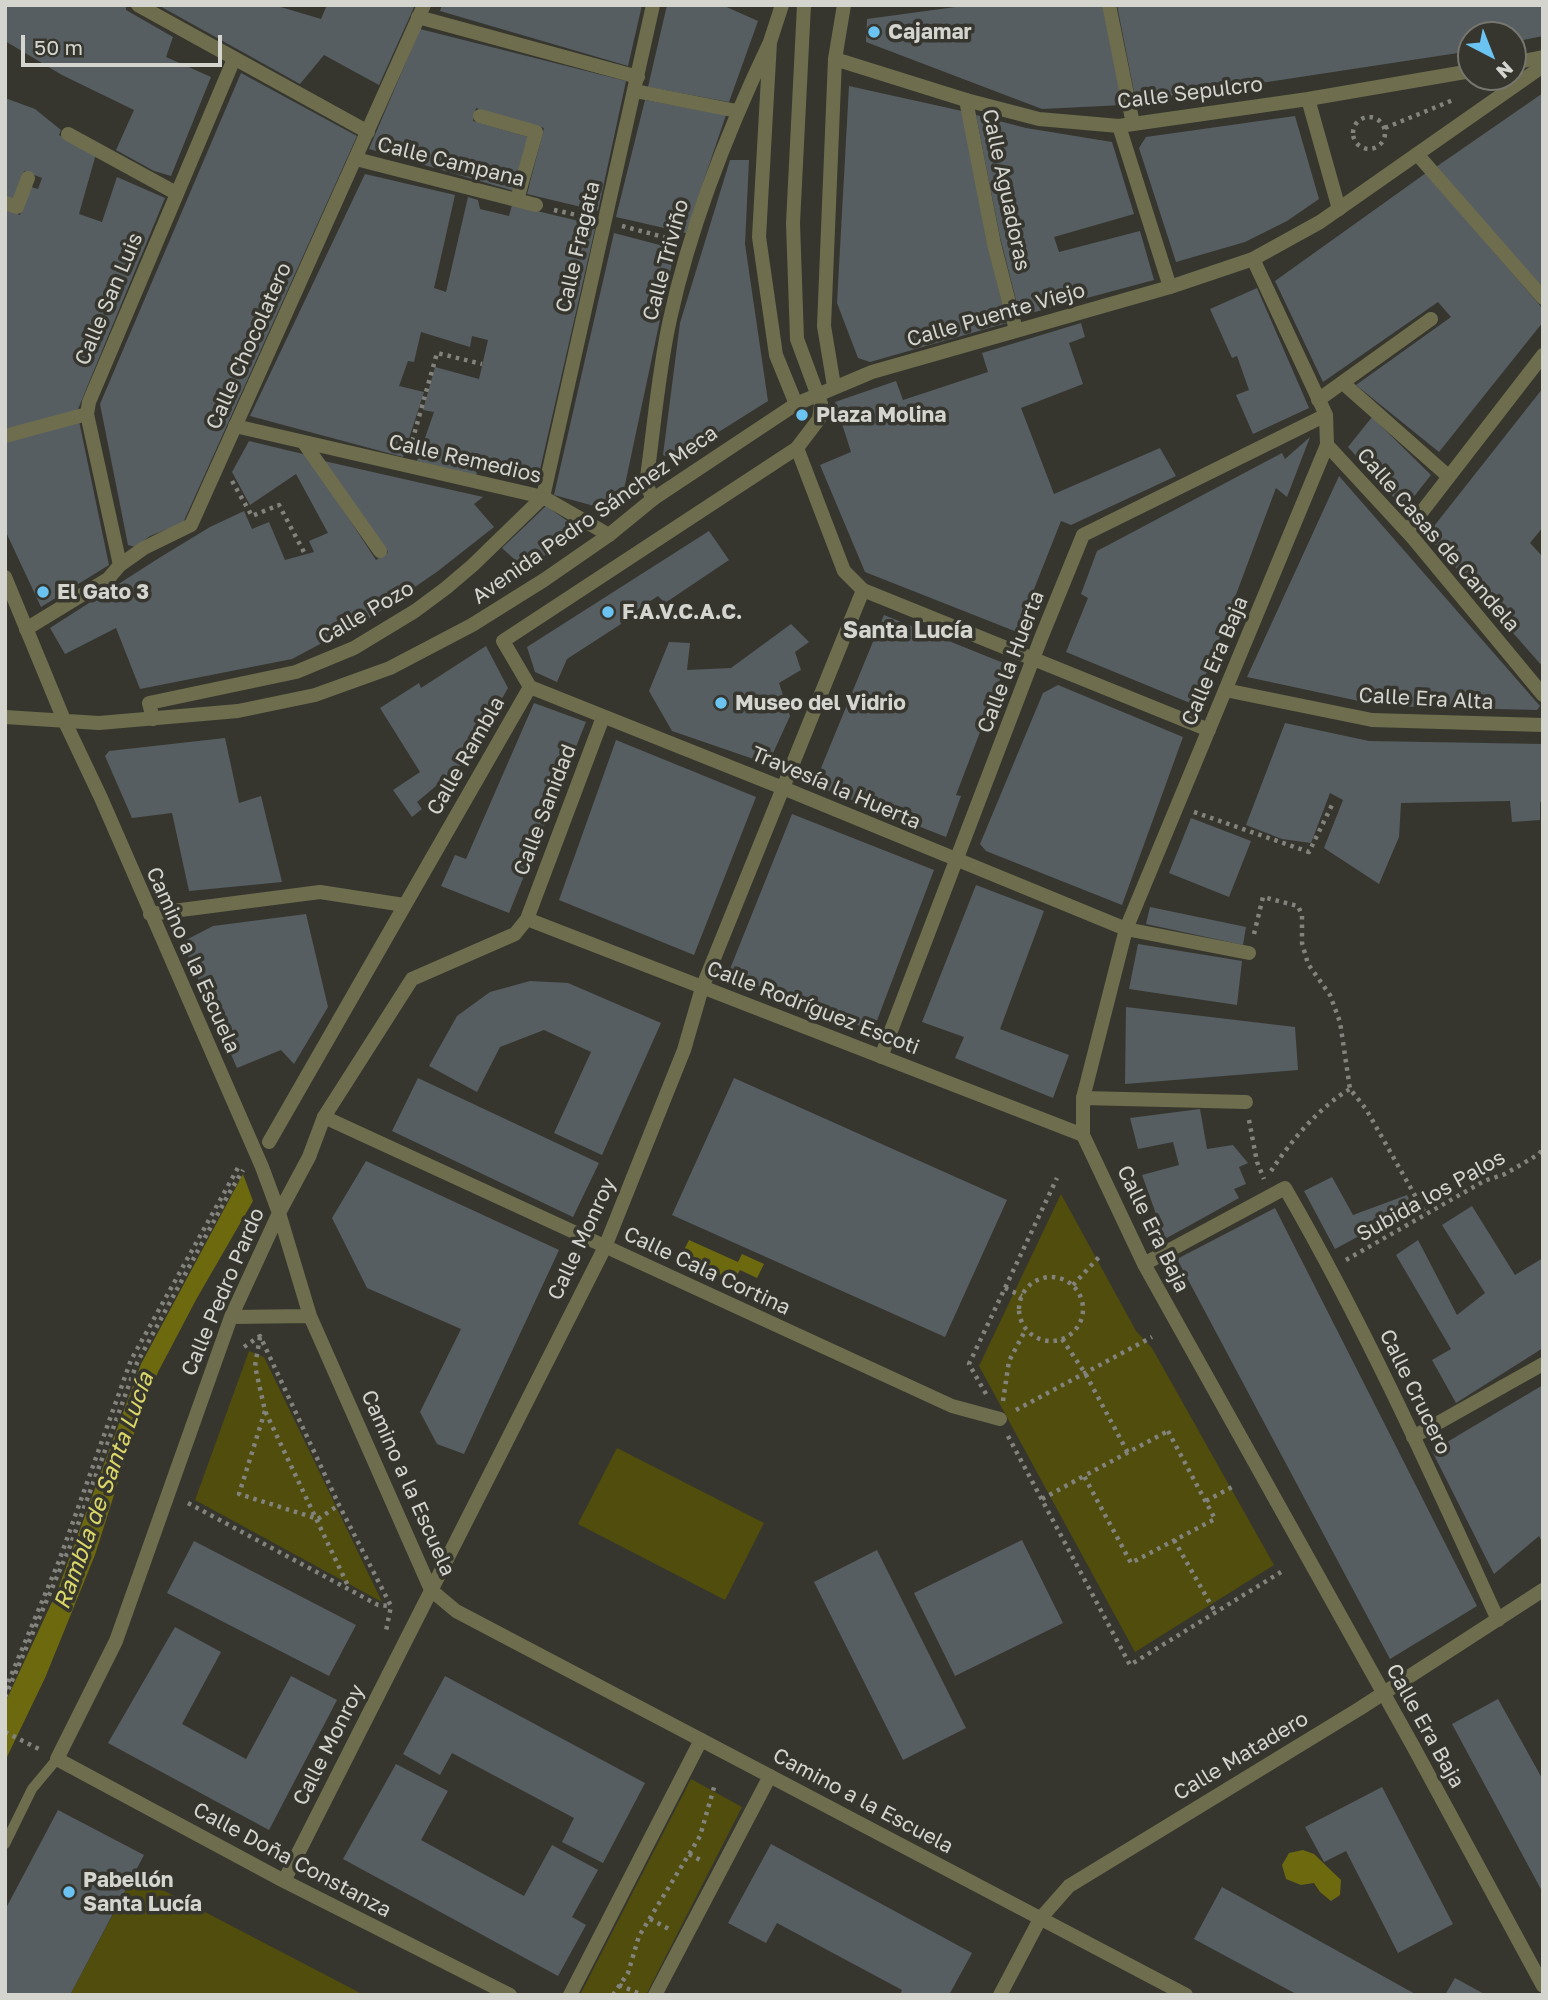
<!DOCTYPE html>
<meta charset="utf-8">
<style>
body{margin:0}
#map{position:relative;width:1548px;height:2000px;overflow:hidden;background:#36362f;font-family:"Golos Text",sans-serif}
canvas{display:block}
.frame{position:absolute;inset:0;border:7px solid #d5d5d0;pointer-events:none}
.north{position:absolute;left:1457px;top:21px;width:70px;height:70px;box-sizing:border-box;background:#36362f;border:2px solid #76766f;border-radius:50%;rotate:138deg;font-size:19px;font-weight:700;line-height:28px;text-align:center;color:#d5d5d0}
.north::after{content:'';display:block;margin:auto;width:24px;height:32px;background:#6bc3f2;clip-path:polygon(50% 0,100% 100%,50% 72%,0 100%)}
.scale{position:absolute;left:21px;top:35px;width:201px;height:32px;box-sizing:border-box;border:4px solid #d5d5d0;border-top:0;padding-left:9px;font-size:21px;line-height:24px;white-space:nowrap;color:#d5d5d0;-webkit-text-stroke:5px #36362f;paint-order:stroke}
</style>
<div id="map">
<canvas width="1548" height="2000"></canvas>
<div class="frame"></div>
<div class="north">N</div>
<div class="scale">50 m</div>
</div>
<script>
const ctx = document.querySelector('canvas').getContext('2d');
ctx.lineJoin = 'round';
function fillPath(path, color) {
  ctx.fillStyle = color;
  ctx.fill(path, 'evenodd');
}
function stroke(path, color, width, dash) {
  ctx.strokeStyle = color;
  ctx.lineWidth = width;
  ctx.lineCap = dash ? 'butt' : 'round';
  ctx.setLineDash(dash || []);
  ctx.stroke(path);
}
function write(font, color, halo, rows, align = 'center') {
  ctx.font = font + ' "Golos Text",sans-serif';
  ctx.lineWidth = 7;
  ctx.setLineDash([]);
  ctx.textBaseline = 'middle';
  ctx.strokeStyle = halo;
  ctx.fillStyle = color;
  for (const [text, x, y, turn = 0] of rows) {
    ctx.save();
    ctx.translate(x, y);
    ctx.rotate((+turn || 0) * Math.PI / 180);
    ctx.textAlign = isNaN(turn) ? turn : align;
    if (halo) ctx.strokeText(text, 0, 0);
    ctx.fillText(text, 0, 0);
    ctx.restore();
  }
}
fillPath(new Path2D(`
 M1061 1194 1136 1331 1152 1348 1274 1565 1135 1652 979 1366Z
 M249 1351 264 1357 382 1602 195 1500Z
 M617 1448 764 1523 725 1600 578 1524Z
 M691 1779 742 1807 646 1995H580Z
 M134 1875 364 1995H70Z`), '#504d0d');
fillPath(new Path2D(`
 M243 1174 253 1201 197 1298 158 1372 130 1444 95 1555 45 1678 5 1761V1703L58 1589 141 1364Z
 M689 1240 738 1262 742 1254 764 1264 757 1278 740 1270 734 1281 681 1256Z
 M1303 1850 1314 1854 1341 1880 1340 1895 1331 1901 1320 1892 1314 1883 1301 1885 1286 1879 1282 1865 1289 1853Z`), '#6d690e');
fillPath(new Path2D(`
 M5 5H126V10L173 37 166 57 211 77 171 176 154 171 116 150 134 110 62 75 5 41Z
 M158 5H274L321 19 327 5H415L379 85 324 55 300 84Z
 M442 5H642L628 66 440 11Z
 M667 5H722L758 21 729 102 648 87Z
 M970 5H1102L1123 105 1042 109 866 42 867 19Z
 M1117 5H1543V36L1513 42V35H1471V51L1136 102Z
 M420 29 626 81 598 211 527 194 544 128 476 108 473 121 528 137 514 191 369 149Z
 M241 73 357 136 183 523 150 536 135 547 128 545 100 404Z
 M849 86 962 111 987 243 1007 323 870 362 858 358 837 303Z
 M1543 93V288L1436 167Z
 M5 98 35 109 61 130 59 135 96 154 79 214 102 222 117 177 165 198 76 414 5 429V210L20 215 31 187 38 189 42 178 24 171 14 199 5 197Z
 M645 100 726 115 686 233 616 217Z
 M976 115 1026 128 1112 142 1134 214 1054 237 1059 252 1140 231 1154 280 1020 316 1000 237Z
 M1295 116 1319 199 1287 221 1245 242 1176 262 1139 148 1146 137Z
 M730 160H749L745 244 768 401 674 460 663 455 680 323Z
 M1426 173 1543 309V322L1439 452 1356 385 1451 317 1438 302 1323 382 1275 281Z
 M365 174 455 195 434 288 446 292 468 197 478 200 480 209 509 216 512 205 587 223 595 229 539 474 479 457 476 477 417 461 434 412 423 410 435 367 479 379 488 340 472 336 470 347 421 332 414 362 408 361 399 386 424 392 403 457 250 416Z
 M614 233 675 249 623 494 605 509 554 495Z
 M1257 288 1309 408 1253 434 1236 395 1249 390 1237 356 1232 358 1210 309Z
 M1081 323 1085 337 1069 343 1083 384 1021 408 1054 494 1160 448 1176 476 1071 525 1061 521 1017 632 865 572 820 465 851 452 835 402 896 381 903 400 988 372 982 353Z
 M1543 388V527L1530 543 1543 557V667L1427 535Z
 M1372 417 1431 475 1404 509 1348 447Z
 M79 421 109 565 41 607 5 530V442Z
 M1310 437 1287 497 1276 488 1196 701 1190 703 1066 652 1088 598 1081 594 1097 551 1282 453 1285 459Z
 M249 441 307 455 376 560 388 552 324 461 483 497 474 504 494 527 438 571 373 616 292 659 140 689 116 628 65 654 50 628 159 558 210 527 244 511 252 529 269 522 285 560 314 552 309 541 328 533 296 474 250 505 232 472Z
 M1339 476 1540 706 1537 710 1382 706 1247 677Z
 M546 506 579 529 526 570 502 548Z
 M709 531 729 560 665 603 658 596 620 621 621 624 567 659 557 682 535 672 527 647Z
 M884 615 1006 664 956 795 961 796 946 837 814 785Z
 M791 624 809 642 795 652 801 670 779 683 790 716 768 764 672 731 649 691 669 642 690 643 687 670 731 668Z
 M486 646 508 688 468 759 417 802 422 809 412 817 393 790 420 772 380 708 419 683 421 688Z
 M1058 685 1183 737 1122 905 986 851 980 844 1043 693Z
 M534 703 586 722 509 913 441 886 455 855 466 859Z
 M1285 723 1369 741 1543 744V803L1540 802V820L1512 822 1510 801 1401 803 1399 837 1379 884 1324 848 1343 800 1330 793 1311 843 1282 839 1246 825Z
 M225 738 239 803 261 796 282 882 189 891 172 813 132 818 105 756 109 751Z
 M616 740 756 797 694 955 559 900Z
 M792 814 934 870 873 1031 728 974Z
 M1191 818 1251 841 1229 897 1169 873Z
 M976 885 1044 911 1000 1029 1069 1055 1053 1098 955 1058 964 1037 922 1022Z
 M1150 907 1246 927 1243 945 1146 924Z
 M306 914 328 1007 294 1064 281 1050 237 1068 182 942 213 926Z
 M1138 944 1242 961 1237 1005 1129 989Z
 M530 981 568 983 661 1023 602 1155 554 1133 591 1052 544 1030 500 1047 477 1092 429 1066 457 1016 490 992Z
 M1126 1007 1295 1027 1298 1070 1125 1084Z
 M418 1078 599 1163 573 1217 392 1131Z
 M734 1078 1007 1200 945 1337 672 1215Z
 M1200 1109 1207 1149 1233 1145 1248 1163 1239 1167 1246 1184 1234 1189 1239 1198 1165 1239 1142 1175 1179 1165 1173 1142 1138 1149 1130 1118Z
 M366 1161 559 1250 464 1454 437 1444 420 1412 461 1329 367 1288 332 1218Z
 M1332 1177 1353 1215 1407 1195 1413 1207 1335 1249 1304 1191Z
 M1472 1206 1515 1275 1543 1258V1348L1456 1403 1432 1360 1451 1349 1396 1255 1418 1240 1457 1315 1485 1293 1442 1225Z
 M1275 1208 1477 1606 1390 1659 1177 1259Z
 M1543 1385V1544L1539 1536 1494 1574 1432 1451Z
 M1022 1540 1063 1623 955 1676 914 1593Z
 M194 1541 356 1625 329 1676 167 1593Z
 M877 1550 966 1728 903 1760 814 1582Z
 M175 1627 221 1652 182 1724 246 1759 291 1676 337 1700 269 1830 108 1743Z
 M445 1676 645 1783 603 1863 562 1842 574 1818 452 1753 440 1775 403 1754Z
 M1498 1699 1543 1780V1893L1452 1724Z
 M396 1764 448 1791 421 1840 524 1896 552 1845 598 1870 572 1917 586 1925 558 1976 343 1859Z
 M1382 1787 1453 1924 1398 1953 1346 1851 1324 1862 1305 1827Z
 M58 1810 144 1855 70 1995H5V1910Z
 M771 1844 972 1953 949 1995H900L902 1990 777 1923 766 1943 728 1923Z
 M1222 1887 1417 1995H1298L1194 1939Z
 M1455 1978 1486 1995H1445Z`), '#565e62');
stroke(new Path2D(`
 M1353 133a16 16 0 1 1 32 0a16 16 0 1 1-32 0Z
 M1385 128 1453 100
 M554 210 586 217
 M622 226 671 239
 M410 449 437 353 482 364
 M232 481 252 516 279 505 305 554
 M1194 812 1309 852 1333 803
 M1254 934 1263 897 1298 906 1302 915V943L1308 964 1330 995 1340 1022 1350 1089 1366 1109 1426 1215
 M1249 1120 1257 1162 1264 1179
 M1271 1171C1291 1141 1319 1107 1350 1089
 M1346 1260 1484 1181 1505 1174 1539 1154 1543 1149
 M1019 1309a32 32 0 1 1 64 0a32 32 0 1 1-64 0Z
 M1073 1285 1100 1256
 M1005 1288 1022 1296
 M260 1337 255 1366 265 1411 349 1588
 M1062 1339 1085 1373 1128 1453
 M244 1347 260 1336 339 1505 391 1606 386 1631
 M986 1394 969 1364 1057 1178
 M1003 1401 1009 1361 1026 1329
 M1016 1410 1152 1337
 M265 1411 239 1494 318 1519 339 1505
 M1168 1431 1215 1519 1131 1563 1084 1476Z
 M1008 1436 1130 1665 1281 1572
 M1042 1499 1084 1476
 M1206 1501 1234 1486
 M188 1503 378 1605 391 1606
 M1174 1540 1215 1612
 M5 1690 59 1561 131 1360 239 1166
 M5 1697 69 1549 137 1363 227 1197 243 1170
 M5 1732 41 1750
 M689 1854 704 1862
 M650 1919 669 1929
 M619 1985 638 1993
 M613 1995 628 1973 639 1936 700 1836 715 1784`), '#83837d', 4.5, [3.5, 5]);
stroke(new Path2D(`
 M5 1844 32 1789 57 1759`), '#6e6e4e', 10);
stroke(new Path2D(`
 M1109 5 1133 124
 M635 91 737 111
 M966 100 994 244 1016 330
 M480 116 536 132 517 200
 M356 159 536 205
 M5 203 17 207 28 178
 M235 426 543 497 609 535
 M5 436 87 414
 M304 443 380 551
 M530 687 503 641 797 448 819 419 821 404 797 339 793 223 804 5
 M530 687 783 788
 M1083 1098 1246 1102
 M324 1117 952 1406 1000 1419
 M269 1142 530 687
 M1502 1387 1543 1364
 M570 1995 701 1740
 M655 1995 770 1776`), '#6e6e4e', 14);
stroke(new Path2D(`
 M138 5 368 132
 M782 5 770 42 759 237 776 355 796 404
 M418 17 638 77
 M835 59 966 100 1039 119 1119 126 1308 99 1471 71
 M1513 63 1543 57
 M1308 99 1339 209
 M1119 126 1170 287
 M68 134 176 193
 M1417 154 1543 298
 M1253 259 1326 415 1327 445 1126 929 1083 1098V1135L1144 1264 1413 1746 1543 1986
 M1343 383 1448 476
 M834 386 824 326 835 59 844 5
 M1318 400 1431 319
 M1327 445 1413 538 1543 695
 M797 448 844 571 863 590 1209 730
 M653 499 646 484C654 429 658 373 670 319 691 222 728 130 770 42
 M1407 531 1543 355
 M120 565 87 414 89 402 234 59
 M26 629 108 579 120 565 144 548 191 525 424 5
 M1225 690 1372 720 1543 725
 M153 719 149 703 296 672 354 648 415 611 446 588 473 565 543 497 653 5
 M64 720 101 798 262 1167 279 1213 310 1316 431 1590 456 1611 1186 1995
 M783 788 1126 929 1249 953
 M150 914 320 892 404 905
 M527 919 1083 1135
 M881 1057 1041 638 1083 535 1326 415
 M1144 1264 1285 1188C1365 1326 1431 1473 1498 1620
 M231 1317 310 1316
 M1413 1437 1502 1387
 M284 1881 605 1247 684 1050 702 988 863 590
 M510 1995 284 1881 57 1759 116 1641 231 1317 279 1213 309 1157 324 1117 412 979 515 934 527 919 603 717
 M1000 1995 1040 1919 1069 1886 1359 1709 1543 1590`), '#6e6e4e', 14);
stroke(new Path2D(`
 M5 577 64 720
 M5 717 99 723 238 711 315 695 390 668 472 625 544 580 609 535 653 499 796 404 872 372 1170 287 1253 259 1320 222 1543 66`), '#6e6e4e', 14);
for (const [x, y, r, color] of [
 [874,32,7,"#6bc3f2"],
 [802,415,7,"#6bc3f2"],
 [43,592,7,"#6bc3f2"],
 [608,612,7,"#6bc3f2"],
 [721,703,7,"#6bc3f2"],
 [69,1892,7,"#6bc3f2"]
]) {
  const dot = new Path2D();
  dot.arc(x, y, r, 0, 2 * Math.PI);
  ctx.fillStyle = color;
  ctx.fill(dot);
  stroke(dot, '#36362f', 2.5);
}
write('bold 21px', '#d5d5d0', '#36362f', [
 ["Cajamar",888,32],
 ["Plaza Molina",816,415],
 ["El Gato 3",57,592],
 ["F.A.V.C.A.C.",622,612],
 ["Museo del Vidrio",735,703],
 ["Pabellón",83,1880],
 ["Santa Lucía",83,1904]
], 'left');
write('21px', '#d5d5d0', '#36362f', [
 ["Calle Sepulcro",1190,93,-7],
 ["Calle Campana",451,162,14],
 ["Calle Aguadoras",1006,190,78],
 ["Calle Fragata",578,247,-77],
 ["Calle Triviño",666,260,-75],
 ["Calle San Luis",109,299,-67],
 ["Calle Puente Viejo",996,315,-16],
 ["Calle Chocolatero",249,346,-66],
 ["Calle Remedios",465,459,13],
 ["Avenida Pedro Sánchez Meca",595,515,-35],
 ["Calle Casas de Candela",1438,540,49],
 ["Calle Pozo",366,613,-30],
 ["Calle Era Baja",1215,661,-67],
 ["Calle la Huerta",1011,662,-69],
 ["Calle Era Alta",1426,699,3],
 ["Calle Rambla",466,756,-60],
 ["Travesía la Huerta",836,788,23],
 ["Calle Sanidad",545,810,-69],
 ["Camino a la Escuela",193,960,66],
 ["Calle Rodríguez Escoti",813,1008,21],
 ["Subida los Palos",1431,1196,-29],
 ["Calle Era Baja",1153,1229,64],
 ["Calle Monroy",582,1239,-65],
 ["Calle Cala Cortina",707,1271,25],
 ["Calle Pedro Pardo",223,1292,-67],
 ["Calle Crucero",1415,1392,64],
 ["Camino a la Escuela",408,1483,66],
 ["Calle Era Baja",1425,1726,61],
 ["Calle Monroy",329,1745,-63],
 ["Calle Matadero",1241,1756,-31],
 ["Camino a la Escuela",863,1801,28],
 ["Calle Doña Constanza",292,1860,28]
]);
write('bold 23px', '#d5d5d0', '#36362f', [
 ["Santa Lucía",908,631]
]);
write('italic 23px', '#dbd868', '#36362f', [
 ["Rambla de Santa Lucía",104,1491,-70]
]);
</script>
